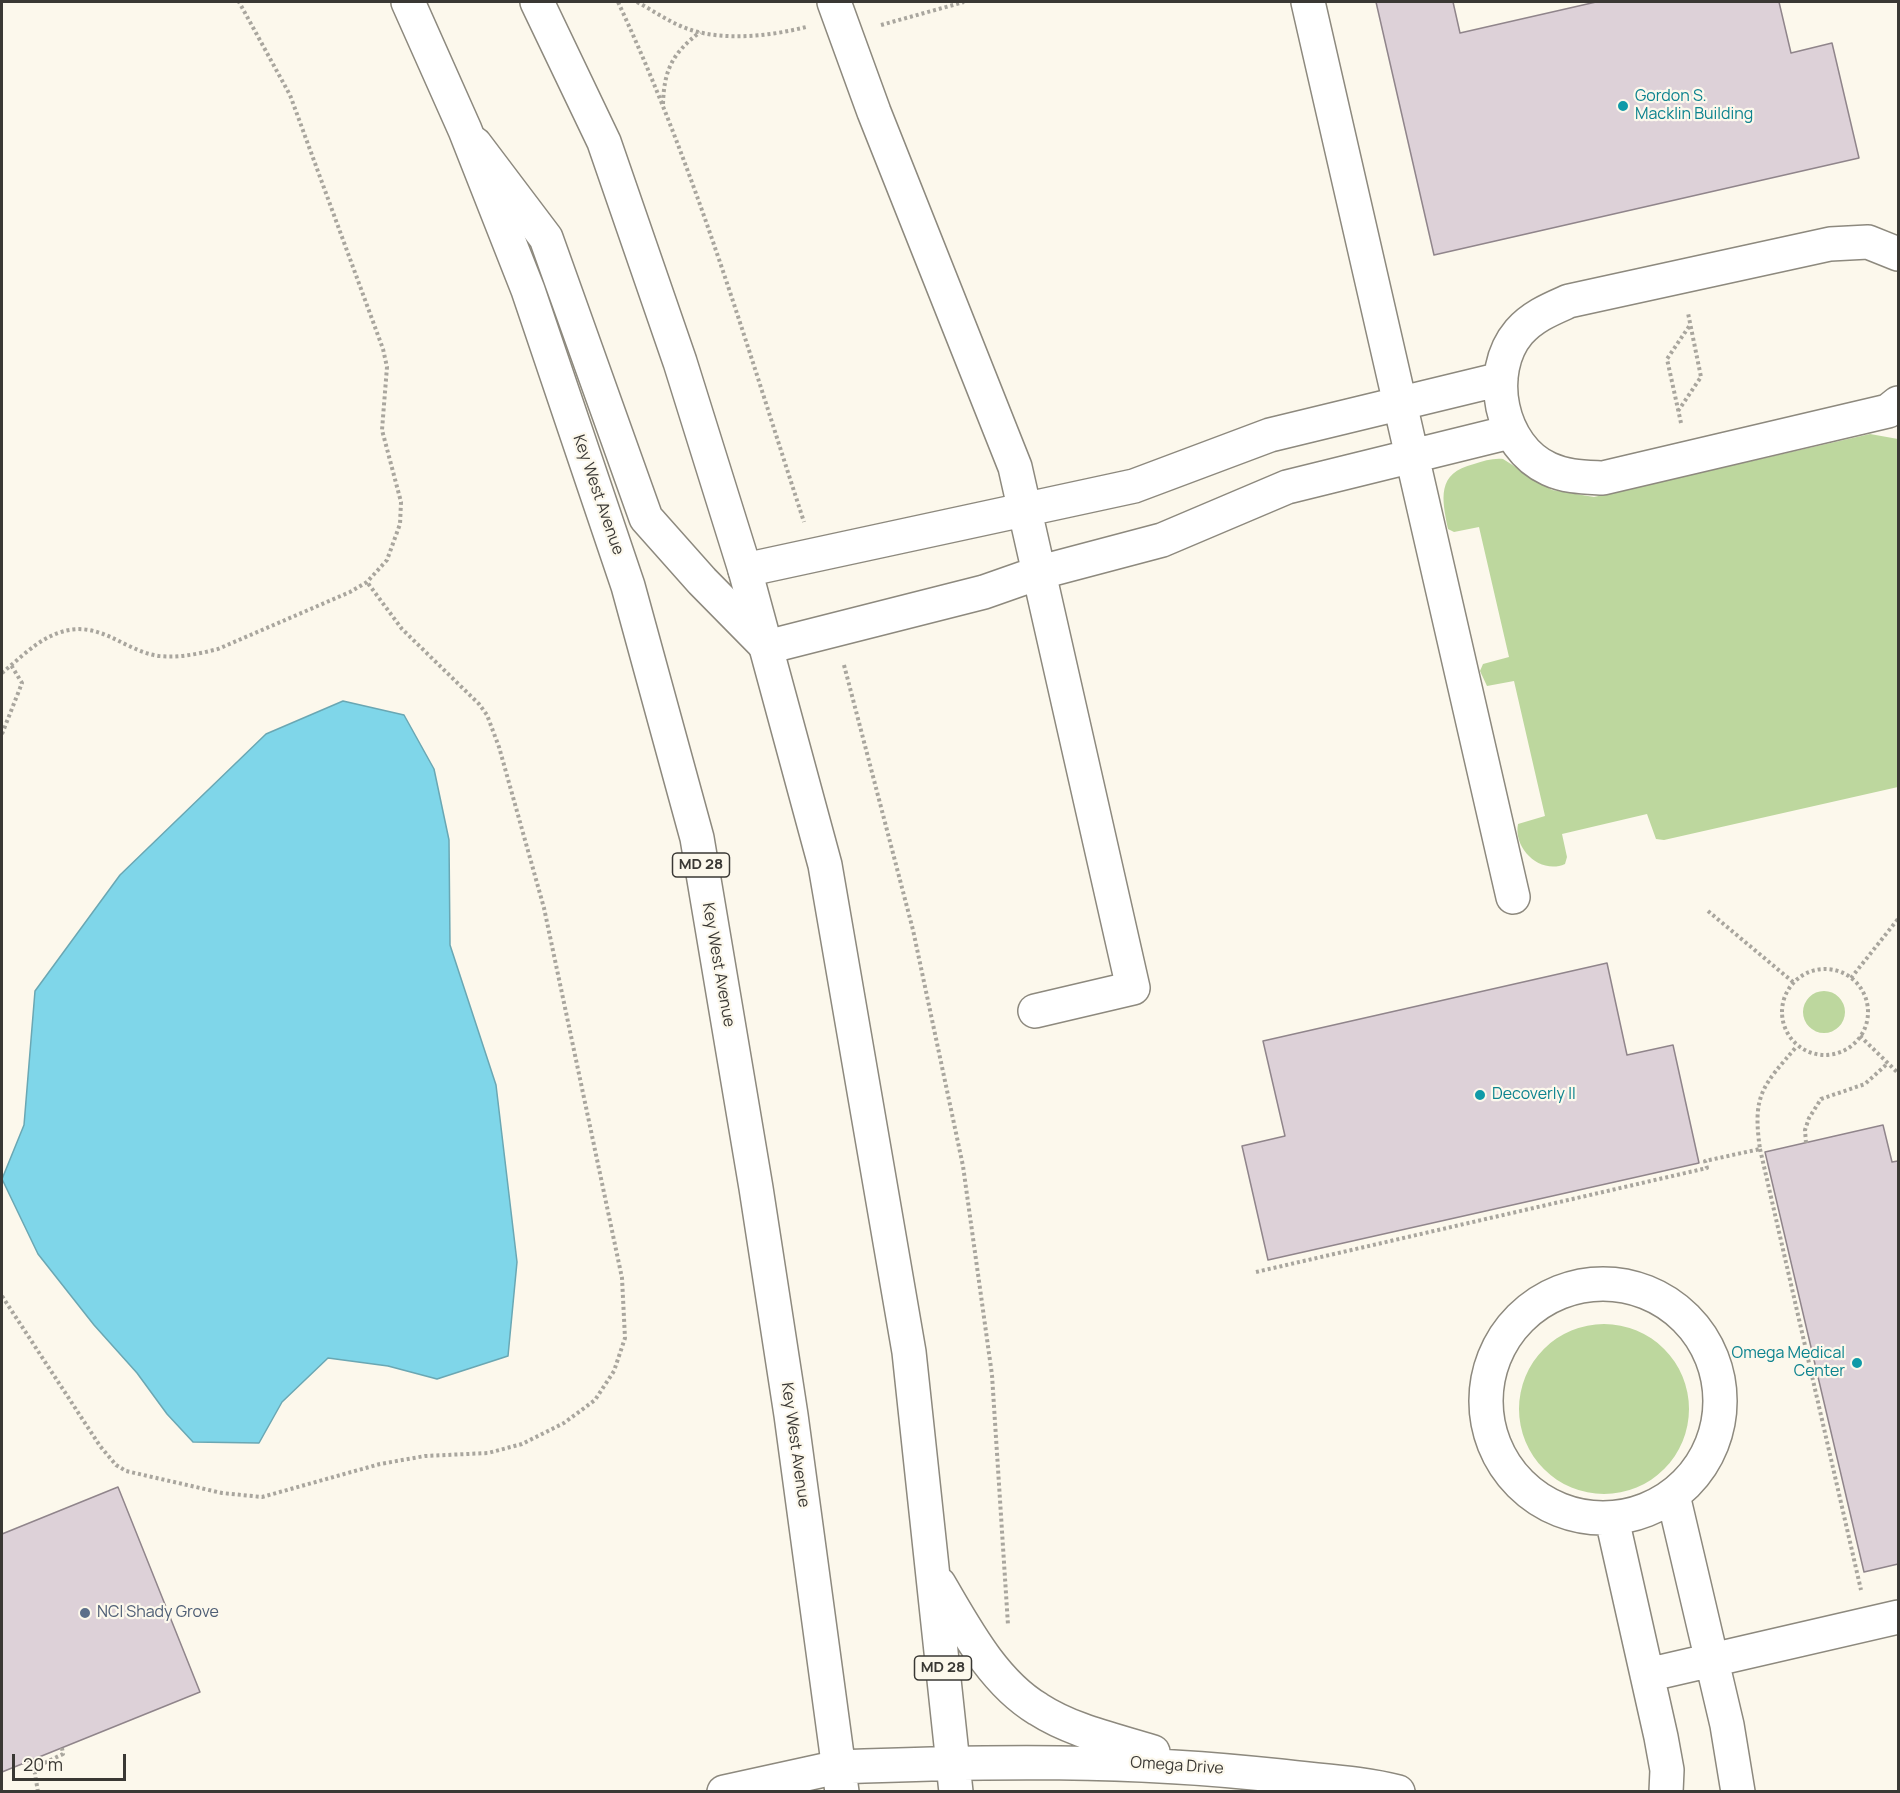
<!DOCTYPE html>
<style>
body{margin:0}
#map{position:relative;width:1900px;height:1793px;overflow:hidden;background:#fcf8ec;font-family:Manrope,sans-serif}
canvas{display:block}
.frame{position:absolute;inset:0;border:3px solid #3a3834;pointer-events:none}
.scale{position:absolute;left:12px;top:1754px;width:114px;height:27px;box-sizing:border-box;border:3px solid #3a3834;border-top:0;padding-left:8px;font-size:18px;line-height:21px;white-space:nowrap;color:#3a3834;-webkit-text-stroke:4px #fcf8ec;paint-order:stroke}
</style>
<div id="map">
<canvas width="1900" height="1793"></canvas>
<div class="frame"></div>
<div class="scale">20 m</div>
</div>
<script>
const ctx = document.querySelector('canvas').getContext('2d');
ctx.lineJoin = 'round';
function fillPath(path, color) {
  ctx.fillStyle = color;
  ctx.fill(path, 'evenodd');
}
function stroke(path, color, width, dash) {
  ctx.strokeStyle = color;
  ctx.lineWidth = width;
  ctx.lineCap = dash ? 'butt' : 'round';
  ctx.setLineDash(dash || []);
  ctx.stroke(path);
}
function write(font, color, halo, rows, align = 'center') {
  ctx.font = font + ' Manrope,sans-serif';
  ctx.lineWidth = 4.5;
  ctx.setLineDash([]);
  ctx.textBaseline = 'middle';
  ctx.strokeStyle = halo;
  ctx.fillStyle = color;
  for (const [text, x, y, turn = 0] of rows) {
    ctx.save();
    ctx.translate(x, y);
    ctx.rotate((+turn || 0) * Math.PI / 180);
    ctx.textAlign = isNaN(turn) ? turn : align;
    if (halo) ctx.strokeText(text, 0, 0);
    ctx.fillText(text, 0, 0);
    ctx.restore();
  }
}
fillPath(new Path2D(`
 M1870 434 1898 439V787L1664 840 1656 839 1647 814 1562 834 1567 857 1565 864C1541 875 1513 849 1518 824L1545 816 1514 681 1487 686 1480 671 1483 664 1509 657 1479 527 1454 532 1448 529C1442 499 1436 473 1474 464 1484 461 1493 458 1503 459L1552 490 1594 497Z
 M1803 1012a21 21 0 1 1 42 0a21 21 0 1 1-42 0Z
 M1519 1409a85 85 0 1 1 170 0a85 85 0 1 1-170 0Z`), '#bdd79e');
const water = new Path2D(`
 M343 701 404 715 434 769 449 840 450 945 496 1085 517 1262 508 1356 437 1379 388 1366 328 1358 282 1402 259 1443 193 1442 167 1414 137 1373 94 1325 38 1254 2 1179 24 1125 35 991 120 875 266 734Z`);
fillPath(water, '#7fd6e9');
stroke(water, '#6aa7b3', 1.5);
const building = new Path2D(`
 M1376 2H1453L1460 33 1596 2H1779L1791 53 1832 43 1859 158 1434 255Z
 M1607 963 1627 1055 1673 1045 1699 1163 1268 1260 1242 1146 1285 1136 1263 1041Z
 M1883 1125 1892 1162 1898 1161V1564L1864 1572 1765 1152Z
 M118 1487 200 1692 2 1772V1534Z`);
fillPath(building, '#ddd1d8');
stroke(building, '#90858b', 1.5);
const minor = new Path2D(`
 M834 2 874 112 1015 467 1133 988 1035 1011
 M1308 2 1513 897
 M475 144 546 238 646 518 702 581 767 647 984 592 1041 572 1162 540 1287 487 1510 432
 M1898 254 1868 242 1830 244 1569 301C1551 309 1533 316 1519 332 1485 372 1500 447 1549 469 1566 477 1584 477 1603 478L1888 411 1898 403
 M745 570 1134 486 1270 435 1501 379
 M1486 1401a117 117 0 1 1 234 0a117 117 0 1 1-234 0Z
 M1673 1495 1727 1725 1738 1792
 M1612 1519 1661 1737 1667 1770 1666 1792
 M1647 1675 1898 1617
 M724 1792 838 1767`);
const major = new Path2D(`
 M408 2 465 130 528 290 628 586 697 838 756 1188 791 1415 842 1792
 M537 2 604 142 680 362 745 570 825 865 909 1352 956 1792
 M939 1584C965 1628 993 1682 1038 1709 1072 1731 1115 1740 1153 1752
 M838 1767C988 1761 1131 1759 1280 1776 1319 1781 1360 1782 1398 1792`);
stroke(minor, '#8d897e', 36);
stroke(major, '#8d897e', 36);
stroke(new Path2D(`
 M618 2C696 169 747 347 804 522
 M637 2C654 11 672 24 691 30 726 41 771 36 806 27
 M881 25 964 2
 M663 104C664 69 673 53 700 32
 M1678 411 1701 377 1688 313
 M1681 423 1667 359 1690 325
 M844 665 913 930 963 1166 992 1375 1008 1625
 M2 673C19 659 36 641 58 633 99 618 123 651 159 656 179 658 198 654 218 649L350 592 367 582 387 560 400 524 401 502 382 430 387 367 383 349 290 95 239 2
 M2 734 22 683 11 665
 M1708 911 1793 982
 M1782 1012a43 43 0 1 1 86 0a43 43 0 1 1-86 0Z
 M1851 978 1898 919
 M1860 1036 1898 1073
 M1806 1143 1805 1130 1809 1118 1821 1099 1865 1084 1888 1063
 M1760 1149 1861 1590
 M1256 1272 1707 1168 1705 1161 1760 1149C1752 1094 1763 1086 1797 1046
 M2 1296 100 1446 116 1465 126 1471 222 1493 262 1497 380 1464 425 1456 488 1453 522 1444 564 1423 595 1400 614 1371 625 1338 622 1278 544 908 499 747 487 715 479 704 402 629 367 582
 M38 1792 34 1768 63 1754 62 1748`), '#a9a69e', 4, [3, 3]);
stroke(minor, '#fff', 33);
stroke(major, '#fff', 33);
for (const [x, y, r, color] of [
 [1623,106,6,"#0f9aa8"],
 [1480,1095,6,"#0f9aa8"],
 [1857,1363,6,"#0f9aa8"],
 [85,1613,6,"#5c6f8a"]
]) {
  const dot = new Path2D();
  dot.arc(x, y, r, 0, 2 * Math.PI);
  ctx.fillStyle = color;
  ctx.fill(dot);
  stroke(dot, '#fcf8ec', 2);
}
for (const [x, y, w] of [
 [701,865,57],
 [943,1668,57]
]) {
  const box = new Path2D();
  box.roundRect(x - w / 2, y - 12, w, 24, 4.5);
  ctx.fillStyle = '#fcf8ec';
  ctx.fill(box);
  stroke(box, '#3a3834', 1.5);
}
write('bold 15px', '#3a3834', null, [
 ["MD 28",701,865],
 ["MD 28",943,1668]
]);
write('16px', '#0d838f', '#fcf8ec', [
 ["Gordon S.",1635,97],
 ["Macklin Building",1635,115],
 ["Decoverly II",1492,1095],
 ["Omega Medical",1845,1354,"right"],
 ["Center",1845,1372,"right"]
], 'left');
write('16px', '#3a3834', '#fcf8ec', [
 ["Key West Avenue",598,495,71],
 ["Key West Avenue",718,965,80],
 ["Key West Avenue",795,1445,82],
 ["Omega Drive",1177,1766,4]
]);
write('16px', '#4e5e75', '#fcf8ec', [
 ["NCI Shady Grove",97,1613]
], 'left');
</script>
